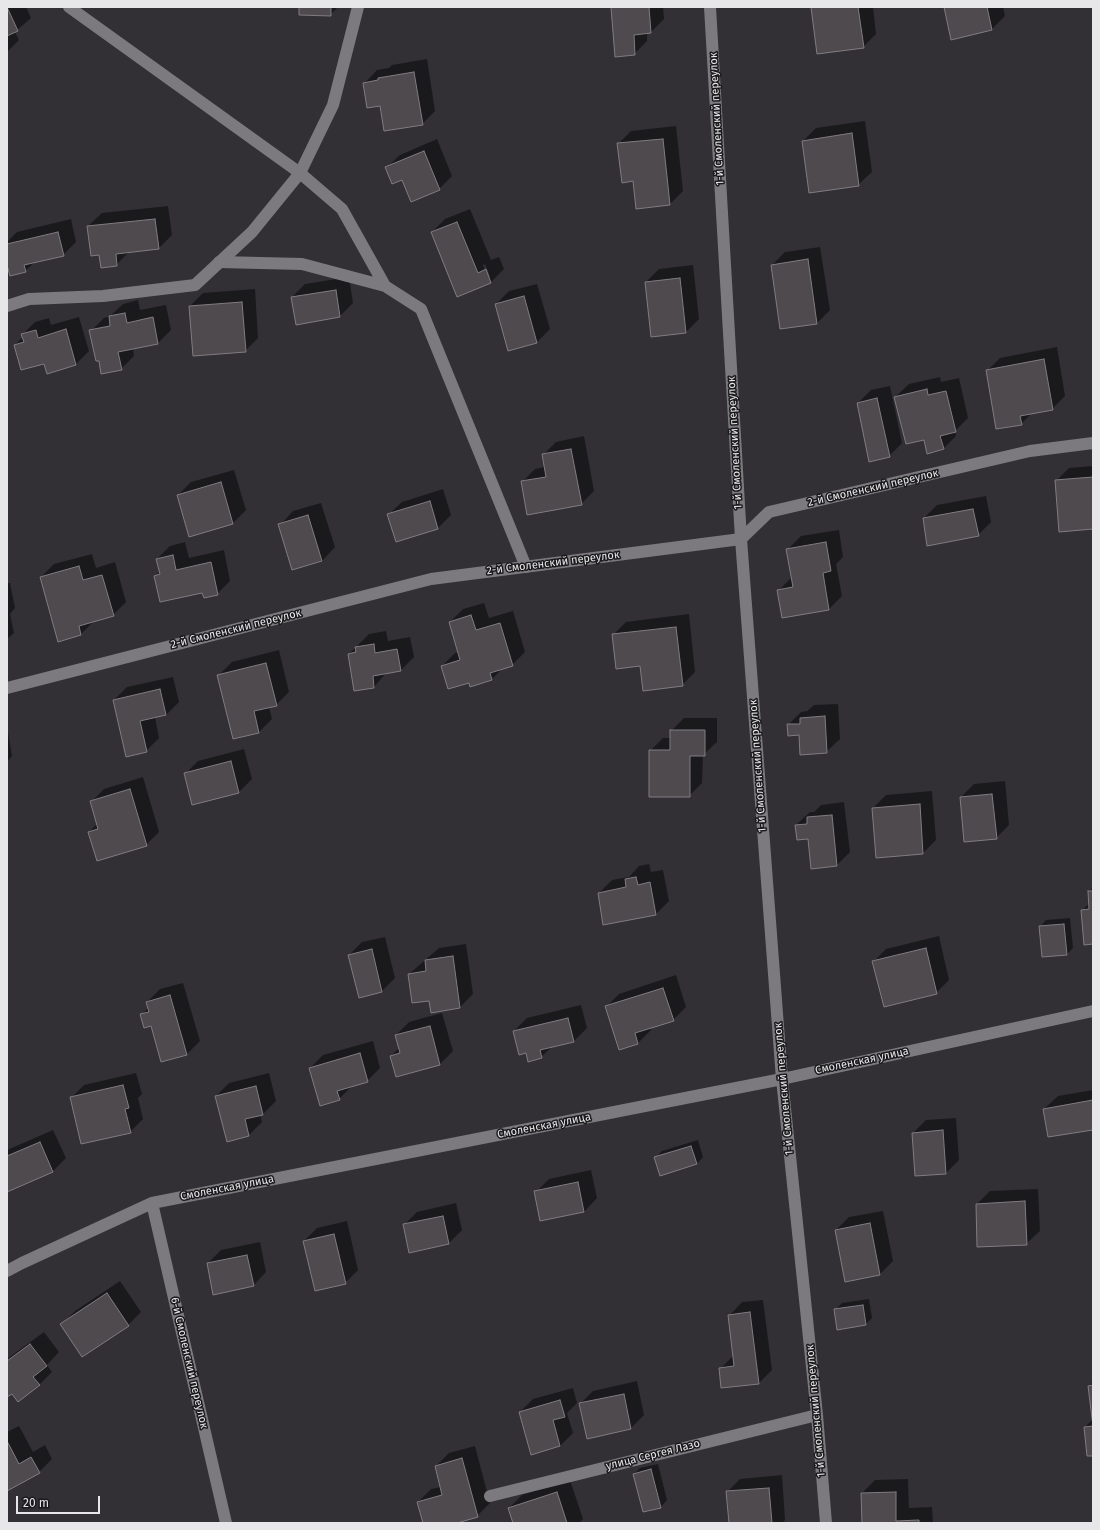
<!DOCTYPE html>
<html>
<head>
<meta charset="utf-8">
<style>
	body { margin:0 }
	#map { position:relative; width:1100px; height:1530px; overflow:hidden; background:#323035; font-family:"Fira Sans",sans-serif }
	canvas { display:block }
	.frame { position:absolute; inset:0; border:8px solid #e7e6e9; pointer-events:none }
	.scale { position:absolute; left:16px; top:1496px; width:84px; height:18px; box-sizing:border-box; border:2px solid #e7e6e9; border-top:0; padding-left:5px; font-size:12px; line-height:14px; white-space:nowrap; color:#e7e6e9; -webkit-text-stroke:3px #1a191b; paint-order:stroke }
</style>
</head>
<body>
<div id="map">
<canvas width="1100" height="1530"></canvas>
<div class="frame"></div>
<div class="scale">20 m</div>
</div>
<script>
const g = document.querySelector('canvas').getContext('2d');
g.lineJoin = 'round';
function paint(path, color) { g.fillStyle = color; g.fill(path, 'evenodd'); }
const toPath = rows => new Path2D(rows.map(r => 'M' + r).join(''));
function strokePath(path, color, width, dash) { g.strokeStyle = color; g.lineWidth = width; g.lineCap = dash ? 'butt' : 'round'; g.setLineDash(dash || []); g.stroke(path); }
function drawText(font, color, halo, rows, align = 'center') {
  g.font = font + ' "Fira Sans",sans-serif'; g.lineWidth = 3; g.setLineDash([]); g.textBaseline = 'middle'; g.strokeStyle = halo; g.fillStyle = color; for (const [text, x, y, turn = 0] of rows) {
    g.save(); g.translate(x, y); g.rotate((+turn || 0) * Math.PI / 180); g.textAlign = isNaN(turn) ? turn : align; if (halo) g.strokeText(text, 0, 0); g.fillText(text, 0, 0); g.restore();
  }
}
const shadow = toPath([
	[7,7,26,7,31,18,15,32,19,40,7,52],
	[300,7,338,7,330,15],
	[612,7,663,7,664,19,651,32,647,33,647,41,634,54],
	[812,7,873,7,876,34,863,47],
	[945,7,1003,7,1005,16,992,29,952,38],
	[427,59,435,111,422,124,381,105,364,84,377,70,389,68,392,65],
	[865,121,872,172,858,185,803,141,816,128],
	[676,126,683,191,670,204,634,180,618,144,631,131],
	[437,139,452,176,439,189,386,168,400,155],
	[168,206,172,235,159,248,129,252,116,265,100,254,88,226,102,213],
	[470,209,491,260,499,257,504,269,491,282,458,296,432,232,445,219],
	[485,264,490,277,488,277,483,265],
	[71,219,76,242,63,255,35,262,25,271,7,260,7,242,17,232],
	[820,247,830,310,817,323,772,265,785,252],
	[693,265,699,319,686,332,651,336,646,282,659,269],
	[349,277,353,303,340,316,292,297,305,284],
	[537,284,550,329,537,342,496,304,509,291],
	[255,289,258,338,245,351,190,306,203,293],
	[138,300,140,310,166,305,171,330,158,343,133,348,134,356,121,369,91,331,104,318,110,316,123,304],
	[79,317,89,351,76,364,48,373,45,362,15,345,23,337,22,335,35,322,49,318,51,325],
	[1057,347,1065,396,1052,409,1033,412,1021,424,987,371,1000,358],
	[940,377,941,382,959,378,968,418,955,431,956,436,943,449,924,438,895,397,909,384],
	[890,386,902,443,889,456,858,403,871,390],
	[584,436,594,491,581,504,522,482,535,469,545,467,543,455,556,442],
	[1093,466,1093,528,1056,481,1069,468],
	[234,470,246,510,233,523,178,495,191,482],
	[443,489,451,515,438,528,397,541,388,515,402,502],
	[986,496,991,522,978,535,924,518,937,505],
	[321,503,335,547,322,561,293,569,280,525,293,511],
	[839,530,843,557,836,564,842,596,829,609,778,591,791,578,787,550,801,536],
	[185,542,189,558,224,550,230,581,217,594,155,576,160,571,157,559,170,546],
	[92,554,96,568,115,562,126,602,113,615,94,621,81,634,58,640,41,577,54,564],
	[7,583,10,583,15,608,10,614,14,633,7,639],
	[484,603,489,618,513,611,525,652,512,665,503,668,492,679,469,682,442,666,455,653,459,652,450,622,463,609],
	[689,614,695,672,682,685,641,665,613,635,626,622],
	[386,631,388,641,410,637,414,657,401,670,387,672,374,687,355,690,349,654,369,634],
	[279,650,289,692,276,705,269,707,272,719,259,732,234,738,219,675,232,662],
	[173,677,179,702,166,715,155,717,159,738,146,751,114,700,127,687],
	[838,704,840,739,826,752,788,725,801,712,807,711,814,705],
	[684,718,717,718,717,742,703,755,702,783,689,796,650,751,663,738,671,738,671,731],
	[7,726,12,756,7,762],
	[244,749,252,779,239,792,193,804,185,774,198,761],
	[143,777,159,832,146,845,89,832,97,824,91,802,104,789],
	[1005,781,1009,825,996,838,961,797,974,784],
	[932,791,936,840,923,853,877,857,873,808,886,795],
	[844,802,850,852,837,865,812,868,809,838,796,825,810,812,814,812,821,805],
	[649,864,651,872,663,870,669,901,656,914,604,924,599,893,612,880,629,877,639,866],
	[1093,887,1093,943,1082,910,1090,903,1089,892],
	[1070,918,1073,948,1067,954,1040,927,1046,920],
	[939,936,949,980,936,993,873,962,886,949],
	[385,937,395,978,382,991,360,997,349,955,362,942],
	[466,944,473,994,460,1007,432,1011,430,1000,409,974,439,948],
	[676,975,686,1007,673,1020,650,1027,651,1030,638,1043,619,1049,606,1007,619,994],
	[183,983,200,1041,187,1054,142,1015,148,1008,147,1002,160,989],
	[581,1005,587,1028,574,1041,553,1046,541,1057,526,1052,514,1031,527,1018],
	[442,1013,453,1051,440,1064,391,1056,400,1047,396,1035,409,1022],
	[373,1041,380,1068,367,1081,352,1086,339,1099,310,1068,323,1055],
	[136,1073,142,1094,138,1098,143,1119,130,1132,71,1098,84,1085],
	[269,1073,276,1101,263,1114,260,1114,262,1122,249,1135,216,1096,229,1083],
	[1093,1090,1093,1129,1044,1109,1058,1096],
	[956,1118,959,1160,946,1173,913,1133,926,1120],
	[53,1130,66,1158,53,1171,7,1191,7,1150],
	[698,1140,703,1157,697,1164,655,1158,662,1151],
	[591,1170,597,1198,584,1212,536,1192,549,1179],
	[1038,1189,1040,1231,1026,1244,977,1204,990,1191],
	[456,1203,462,1230,449,1243,404,1225,417,1212],
	[883,1211,893,1261,880,1274,836,1230,849,1217],
	[347,1221,358,1270,345,1283,304,1241,317,1228],
	[260,1242,266,1272,253,1286,208,1263,221,1250],
	[120,1281,141,1312,128,1325,62,1324,75,1311],
	[869,1299,872,1318,866,1324,835,1310,842,1303],
	[763,1300,772,1370,759,1383,720,1369,733,1356,729,1316,742,1302],
	[44,1332,59,1352,47,1365,52,1372,39,1385,12,1392,7,1396,7,1359],
	[637,1381,644,1415,631,1428,588,1438,580,1404,593,1391],
	[1093,1382,1093,1455,1085,1427,1093,1419,1089,1386],
	[573,1388,577,1403,567,1413,573,1433,560,1446,520,1412,533,1399],
	[19,1426,33,1452,45,1445,52,1459,39,1472,7,1490,7,1432],
	[475,1446,490,1503,477,1516,453,1523,424,1523,418,1502,431,1489,441,1487,436,1466,449,1453],
	[658,1464,667,1500,661,1507,634,1474,640,1468],
	[782,1475,785,1520,782,1523,730,1523,727,1492,740,1479],
	[908,1479,909,1508,932,1507,933,1523,863,1523,862,1493,875,1480],
	[570,1480,583,1519,579,1523,514,1523,509,1508,522,1495]
]);
const building = toPath([
	[7,7,18,31,7,36,7,7],
	[299,7,331,7,331,16,299,15,299,7],
	[611,7,649,7,651,33,634,35,635,55,615,57,611,7],
	[811,7,858,7,864,48,817,54,811,7],
	[944,7,987,7,992,30,951,40,944,7],
	[414,72,423,125,384,131,380,106,367,108,363,83,378,80,378,78,414,72],
	[852,133,859,186,809,193,802,141,852,133],
	[663,139,670,205,636,209,633,181,622,183,617,143,663,139],
	[424,151,440,190,411,202,402,180,392,184,385,167,424,151],
	[155,219,159,249,116,254,117,266,101,268,99,255,91,256,87,226,155,219],
	[457,222,478,273,486,269,491,283,457,297,431,232,457,222],
	[58,232,64,256,24,265,26,272,10,276,7,265,7,244,58,232],
	[808,259,817,324,780,329,771,265,808,259],
	[680,278,686,333,651,337,645,282,680,278],
	[336,290,340,317,296,325,291,297,336,290],
	[524,296,537,343,508,351,495,304,524,296],
	[242,302,246,352,193,356,189,306,242,302],
	[125,313,127,323,153,317,158,344,118,352,122,370,101,374,99,361,96,361,89,330,110,326,109,316,125,313],
	[66,329,76,365,47,374,44,364,21,370,14,345,24,342,21,334,36,330,38,338,66,329],
	[1044,359,1053,410,1020,416,1022,425,996,429,986,370,1044,359],
	[927,389,928,395,946,391,956,432,940,436,944,449,927,454,924,440,906,444,894,397,927,389],
	[877,398,890,457,869,462,857,403,877,398],
	[571,449,582,505,527,515,521,481,546,477,542,454,571,449],
	[1093,477,1093,529,1059,532,1055,480,1093,477],
	[221,482,233,524,189,537,177,495,221,482],
	[430,501,438,529,396,542,387,514,430,501],
	[973,509,979,536,927,546,923,518,973,509],
	[308,515,322,561,292,570,278,524,308,515],
	[826,542,831,571,823,573,829,610,782,618,777,590,793,587,786,549,826,542],
	[173,555,176,570,211,562,218,595,204,598,202,593,160,602,154,576,160,574,156,559,173,555],
	[79,566,83,580,102,575,114,616,79,626,81,635,58,642,40,577,79,566],
	[471,615,476,630,500,623,513,666,490,673,492,680,470,687,469,683,448,689,441,666,460,660,449,622,471,615],
	[676,627,683,686,643,691,640,666,616,669,612,634,676,627],
	[374,644,375,653,397,649,401,671,373,676,374,688,354,691,348,654,356,652,355,647,374,644],
	[266,663,277,706,254,711,259,733,233,739,217,675,266,663],
	[160,689,166,715,140,721,147,752,126,757,113,700,160,689],
	[825,716,827,753,800,755,799,735,788,736,787,724,800,724,800,718,825,716],
	[670,730,705,730,705,756,690,756,690,797,649,797,649,750,670,750,670,730],
	[231,761,239,793,192,805,184,773,231,761],
	[130,789,147,846,97,861,88,832,98,829,90,801,130,789],
	[992,794,997,839,964,842,960,797,992,794],
	[920,804,923,854,876,858,872,808,920,804],
	[832,815,837,866,811,869,808,839,797,840,795,825,807,824,807,817,832,815],
	[636,877,638,885,650,882,656,915,603,925,598,893,626,887,625,879,636,877],
	[1088,891,1093,891,1093,944,1084,945,1081,910,1089,909,1088,891],
	[1064,924,1067,955,1042,957,1039,926,1064,924],
	[926,948,937,994,884,1007,872,961,926,948],
	[372,949,382,992,359,998,348,955,372,949],
	[453,956,460,1008,431,1013,429,1001,412,1003,408,974,426,971,425,960,453,956],
	[663,988,674,1021,635,1033,638,1044,619,1050,605,1006,663,988],
	[170,995,187,1055,161,1062,151,1026,144,1028,140,1014,149,1012,146,1002,170,995],
	[568,1018,574,1042,540,1050,542,1058,528,1062,526,1053,519,1055,513,1031,568,1018],
	[430,1026,440,1065,396,1077,390,1056,400,1053,395,1035,430,1026],
	[360,1053,368,1082,337,1091,340,1100,320,1106,309,1068,360,1053],
	[123,1085,129,1108,125,1109,131,1133,81,1144,70,1097,123,1085],
	[256,1086,263,1115,245,1119,249,1136,227,1142,215,1096,256,1086],
	[1093,1100,1093,1130,1048,1137,1043,1109,1093,1100],
	[943,1130,946,1174,915,1176,912,1133,943,1130],
	[40,1142,53,1172,7,1192,7,1156,40,1142],
	[691,1146,697,1164,660,1176,654,1157,691,1146],
	[578,1182,584,1212,540,1221,534,1191,578,1182],
	[1025,1201,1027,1245,977,1247,976,1204,1025,1201],
	[443,1216,449,1244,409,1253,403,1224,443,1216],
	[870,1223,880,1275,845,1282,835,1230,870,1223],
	[334,1234,346,1284,315,1291,303,1241,334,1234],
	[247,1255,254,1286,213,1295,207,1263,247,1255],
	[107,1293,129,1326,82,1357,60,1324,107,1293],
	[863,1305,866,1325,837,1330,834,1309,863,1305],
	[750,1312,759,1384,721,1388,719,1368,734,1366,728,1315,750,1312],
	[30,1344,47,1366,33,1377,40,1385,18,1402,12,1394,7,1397,7,1361,30,1344],
	[1093,1385,1093,1456,1087,1456,1084,1427,1093,1426,1088,1386,1093,1385],
	[624,1394,631,1429,587,1439,579,1403,624,1394],
	[560,1400,565,1417,553,1420,560,1446,531,1455,519,1412,560,1400],
	[7,1441,19,1464,31,1457,40,1473,7,1491,7,1441],
	[462,1458,478,1517,457,1523,423,1523,417,1502,442,1495,435,1466,462,1458],
	[651,1469,661,1508,643,1512,633,1474,651,1469],
	[769,1488,772,1523,729,1523,726,1491,769,1488],
	[557,1492,567,1523,513,1523,508,1508,557,1492],
	[896,1492,896,1521,919,1520,919,1523,862,1523,861,1493,896,1492]
]);
const lane = toPath([
	[69,7,300,173,342,209,385,286,421,309,526,567],
	[219,262,302,264,385,286]
]);
const street = toPath([
	[7,306,29,299,103,296,195,285,252,232,300,173,333,105,358,7],
	[7,688,431,579,741,539,769,512,1030,451,1093,443],
	[152,1203,226,1523],
	[7,1271,22,1263,152,1203,782,1079,817,1415,826,1523],
	[490,1496,817,1415]
]);
const secondary = toPath([
	[710,7,741,539,782,1079,1093,1011]
]);
const streetNames = [
	["1-й Смоленский переулок",717,119,-93],
	["1-й Смоленский переулок",735,443,-93],
	["2-й Смоленский переулок",873,488,-13],
	["2-й Смоленский переулок",553,563,-7],
	["2-й Смоленский переулок",236,629,-14],
	["1-й Смоленский переулок",758,766,-94],
	["Смоленская улица",862,1061,-12],
	["1-й Смоленский переулок",784,1089,-95],
	["Смоленская улица",544,1126,-11],
	["Смоленская улица",227,1188,-11],
	["6-й Смоленский переулок",189,1363,77],
	["1-й Смоленский переулок",816,1411,-95],
	["улица Сергея Лазо",653,1455,-14]
];
paint(shadow, '#0007');
paint(building, '#4e4a4e');
strokePath(building, '#817c81', 1);
strokePath(lane, '#7c7a7f', 12);
strokePath(street, '#7c7a7f', 12);
strokePath(secondary, '#7c7a7f', 12);
drawText('11px', '#e7e6e9', '#1a191b', streetNames);
</script>
</body>
</html>
